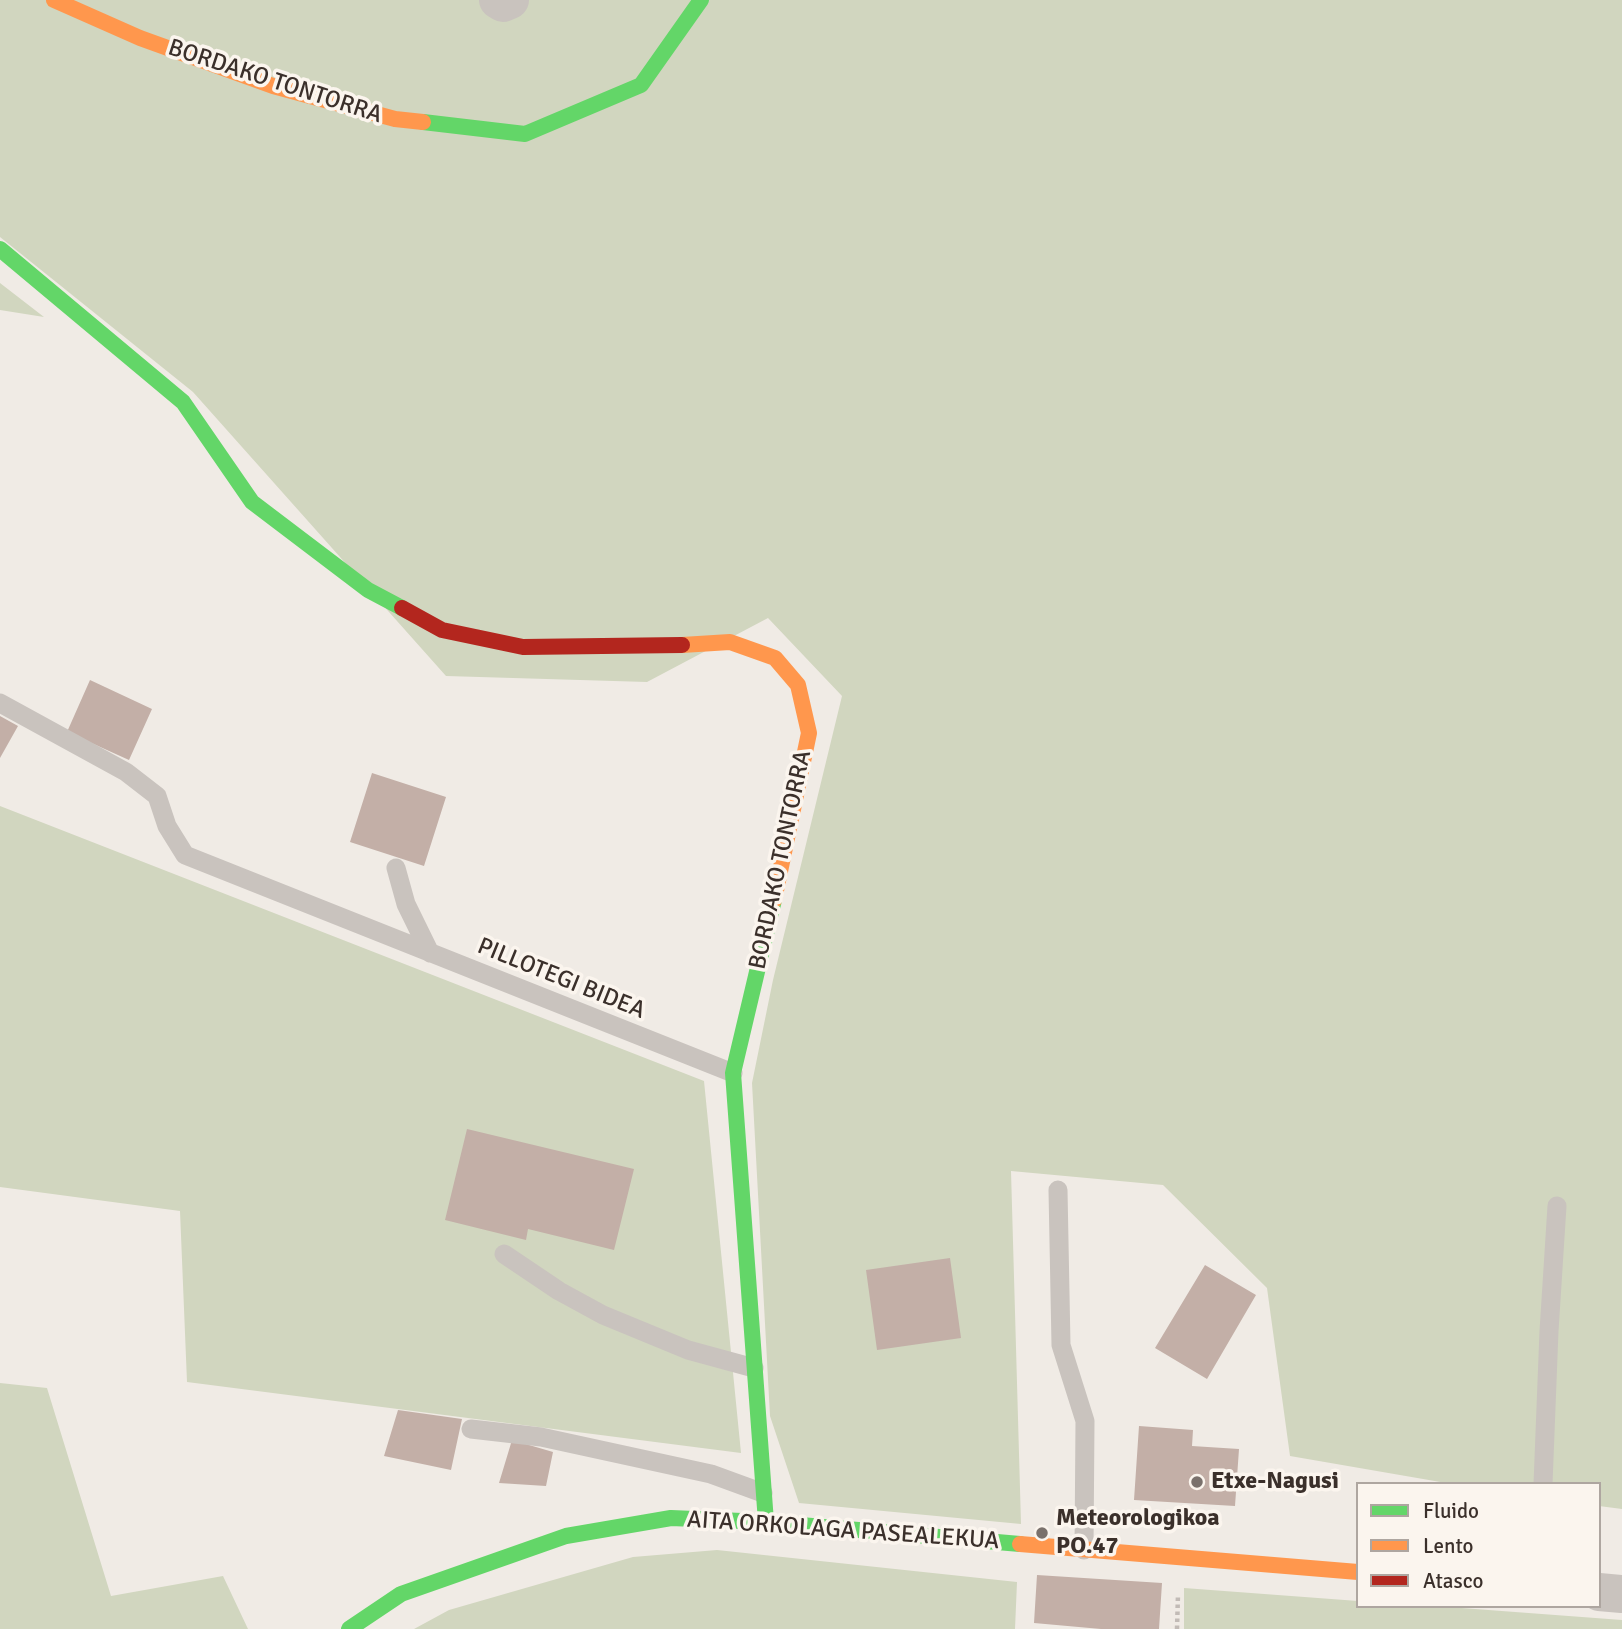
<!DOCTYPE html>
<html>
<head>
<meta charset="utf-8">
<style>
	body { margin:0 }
	#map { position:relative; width:1622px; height:1629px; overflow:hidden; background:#f0ebe5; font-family:Signika,sans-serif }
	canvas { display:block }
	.legend { position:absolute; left:1356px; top:1482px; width:245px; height:126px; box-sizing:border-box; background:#fbf5ee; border:2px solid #aea6a0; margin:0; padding:9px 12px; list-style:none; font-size:21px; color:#3b302b }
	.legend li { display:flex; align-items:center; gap:14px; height:35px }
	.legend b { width:35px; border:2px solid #aea6a0 }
</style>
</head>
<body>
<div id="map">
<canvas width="1622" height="1629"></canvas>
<ul class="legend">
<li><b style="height:9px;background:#63d668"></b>Fluido</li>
<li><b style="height:9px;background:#ff974d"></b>Lento</li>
<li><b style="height:9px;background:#b3261e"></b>Atasco</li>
</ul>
</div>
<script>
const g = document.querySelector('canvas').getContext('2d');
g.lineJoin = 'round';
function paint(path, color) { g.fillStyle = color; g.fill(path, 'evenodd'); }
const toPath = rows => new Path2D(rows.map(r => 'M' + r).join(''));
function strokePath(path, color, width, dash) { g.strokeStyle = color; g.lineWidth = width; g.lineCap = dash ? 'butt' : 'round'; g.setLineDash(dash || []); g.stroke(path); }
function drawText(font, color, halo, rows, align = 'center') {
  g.font = font + ' Signika,sans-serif'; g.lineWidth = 7; g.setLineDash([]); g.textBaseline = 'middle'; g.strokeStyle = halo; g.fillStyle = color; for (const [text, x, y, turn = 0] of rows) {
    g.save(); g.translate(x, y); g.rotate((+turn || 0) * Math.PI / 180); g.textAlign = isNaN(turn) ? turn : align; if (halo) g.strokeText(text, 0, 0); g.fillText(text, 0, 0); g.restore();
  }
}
const green = toPath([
	[0,0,1622,0,1622,1509,1599,1506,1599,1484,1452,1484,1290,1456,1267,1288,1163,1185,1011,1171,1021,1524,799,1503,770,1416,752,1083,773,980,842,696,768,618,647,682,446,676,193,392,0,237],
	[0,283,44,317,0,310],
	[0,806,704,1081,741,1453,187,1382,180,1211,0,1187],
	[0,1383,47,1388,111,1596,223,1576,248,1629,0,1629],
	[717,1550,1017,1582,1015,1629,414,1629,449,1610,633,1557],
	[1184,1588,1358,1601,1358,1606,1435,1606,1622,1620,1622,1629,1184,1629]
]);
const building = toPath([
	[90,680,152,709,129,760,67,732],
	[0,716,18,726,0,758],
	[372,773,446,797,424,866,350,842],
	[467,1129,634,1169,614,1250,528,1229,526,1240,445,1220],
	[950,1258,961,1338,877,1350,866,1270],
	[1205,1265,1256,1295,1207,1379,1155,1348],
	[398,1410,462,1419,451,1470,384,1456],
	[1139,1426,1193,1430,1192,1446,1239,1449,1235,1506,1134,1500],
	[512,1440,553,1452,546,1486,499,1483],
	[1037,1575,1162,1583,1159,1629,1101,1629,1034,1623]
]);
const path = toPath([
	[1177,1629,1178,1594]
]);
const lane = toPath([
	[0,703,126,772,157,796,167,826,185,855,733,1073],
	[396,868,406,904,430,953],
	[1058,1190,1061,1345,1085,1421,1084,1550],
	[504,1254,559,1291,603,1315,688,1350,754,1368],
	[471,1429,541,1437,711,1474,763,1493],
	[1543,1484,1549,1331,1557,1206]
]);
const street = toPath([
	[498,0,503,3,510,0],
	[1599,1592,1622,1594]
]);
const fast = toPath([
	[423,122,525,134,641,85,701,0],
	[0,249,183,402,252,502,368,590,402,608],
	[766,1522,733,1073,774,900],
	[349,1629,401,1594,566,1536,671,1518,766,1522,1020,1544]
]);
const slow = toPath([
	[54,0,140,38,273,86,395,119,423,122],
	[682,645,730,642,775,658,798,685,809,733,774,900],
	[1020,1544,1358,1572]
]);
const jam = toPath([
	[402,608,442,630,523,647,682,645]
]);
const markers = [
	[1197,1482,7,"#7a716c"],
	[1042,1533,7,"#7a716c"]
];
const streetNames = [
	["BORDAKO TONTORRA",275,82,18],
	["BORDAKO TONTORRA",781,860,-78],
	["PILLOTEGI BIDEA",561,979,22],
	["AITA ORKOLAGA PASEALEKUA",843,1531,4]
];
const poiNames = [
	["Etxe-Nagusi",1211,1482],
	["Meteorologikoa",1056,1519],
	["PO.47",1056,1547]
];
paint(green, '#d1d6bf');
paint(building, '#c3afa7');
strokePath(path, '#c2bbb6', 4.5, [3.5, 3.5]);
strokePath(lane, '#c9c3be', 19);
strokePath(street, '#c9c3be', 38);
strokePath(fast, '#63d668', 16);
strokePath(slow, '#ff974d', 16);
strokePath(jam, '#b3261e', 16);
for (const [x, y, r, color] of markers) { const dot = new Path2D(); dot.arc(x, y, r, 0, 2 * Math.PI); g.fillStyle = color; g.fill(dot); strokePath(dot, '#fbf5ee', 2.5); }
drawText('24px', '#3b302b', '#fbf5ee', streetNames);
drawText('bold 24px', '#3b302b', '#fbf5ee', poiNames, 'left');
</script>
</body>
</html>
